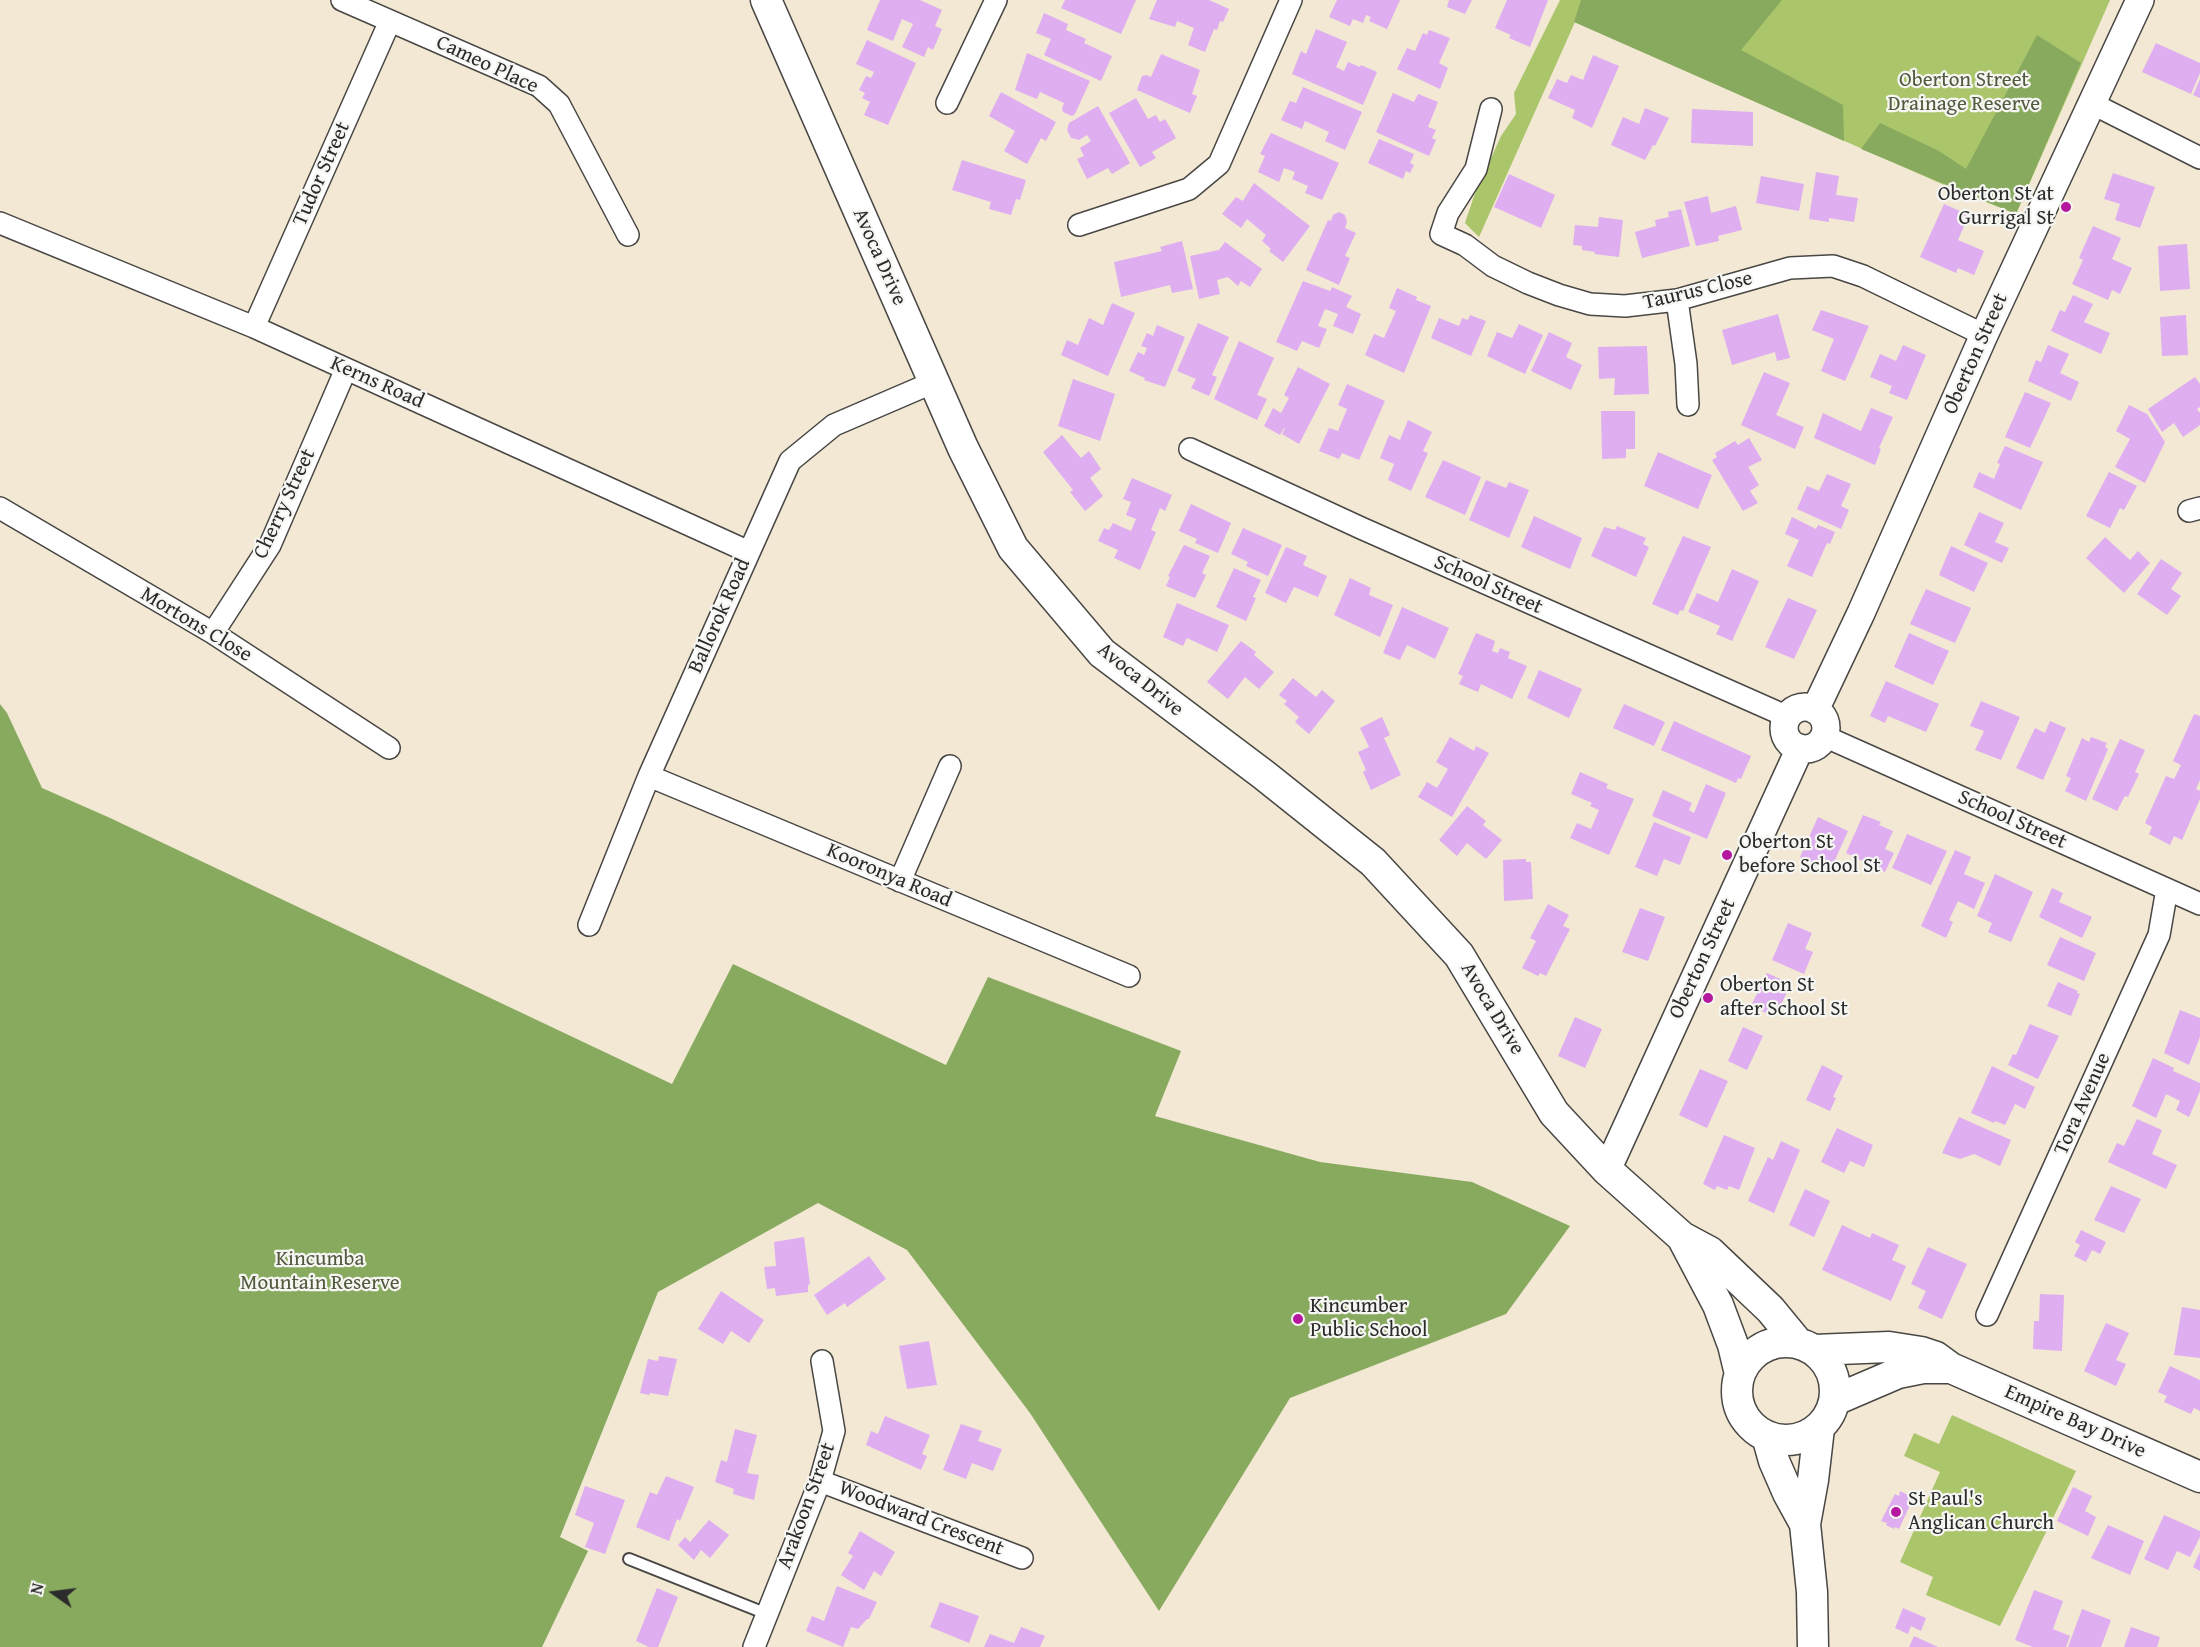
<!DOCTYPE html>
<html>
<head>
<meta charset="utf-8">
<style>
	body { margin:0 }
	#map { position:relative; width:2200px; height:1647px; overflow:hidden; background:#f2e8d4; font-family:"Gentium Book Plus",serif }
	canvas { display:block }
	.north { position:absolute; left:24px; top:1563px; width:60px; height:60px; -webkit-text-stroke:4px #f6f6f2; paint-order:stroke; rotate:284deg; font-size:16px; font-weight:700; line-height:24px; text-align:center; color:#2b2b2b }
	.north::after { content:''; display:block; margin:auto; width:21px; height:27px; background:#2b2b2b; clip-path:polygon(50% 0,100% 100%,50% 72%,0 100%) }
</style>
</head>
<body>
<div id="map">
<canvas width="2200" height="1647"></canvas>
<div class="north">N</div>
</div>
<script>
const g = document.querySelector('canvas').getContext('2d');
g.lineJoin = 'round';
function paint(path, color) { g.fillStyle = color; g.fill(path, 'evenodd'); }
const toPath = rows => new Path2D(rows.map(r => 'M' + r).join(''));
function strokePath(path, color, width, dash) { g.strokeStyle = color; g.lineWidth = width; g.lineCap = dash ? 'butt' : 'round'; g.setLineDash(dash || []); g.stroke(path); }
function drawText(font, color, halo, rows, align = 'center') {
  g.font = font + ' "Gentium Book Plus",serif'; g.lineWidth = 4.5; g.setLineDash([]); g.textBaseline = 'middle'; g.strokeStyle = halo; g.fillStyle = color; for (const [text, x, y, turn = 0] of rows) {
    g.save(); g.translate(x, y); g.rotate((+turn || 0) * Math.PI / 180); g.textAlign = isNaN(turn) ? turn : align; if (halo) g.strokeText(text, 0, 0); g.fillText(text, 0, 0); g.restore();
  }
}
const green = toPath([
	[1560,0,2110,0,2016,214,1951,188,1575,22,1479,237,1465,223,1474,196,1501,136,1516,114,1514,93],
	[1952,1415,2076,1471,2000,1626,1926,1595,1933,1577,1900,1562,1940,1472,1904,1456,1914,1433,1939,1444]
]);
const forest = toPath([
	[1581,0,1782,0,1741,50,1843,105,1844,141,1574,22],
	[2037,35,2081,63,2016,214,1861,149,1880,123,1939,151,1966,169],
	[0,704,7,713,42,788,108,817,672,1084,733,964,946,1065,988,977,1181,1051,1155,1116,1320,1162,1472,1182,1570,1226,1506,1314,1290,1398,1159,1611,1030,1413,907,1250,818,1203,658,1292,560,1537,588,1551,542,1647,0,1647]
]);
const building = toPath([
	[880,0,920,0,942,10,935,26,942,29,933,50,928,47,924,57,902,47,913,24,902,19,893,41,867,30],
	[1065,0,1136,0,1121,34,1061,8],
	[1157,0,1209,0,1229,9,1223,22,1220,21,1217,30,1214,29,1205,52,1188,45,1194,28,1177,21,1175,27,1149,19],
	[1337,0,1400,0,1387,29,1369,21,1371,17,1366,15,1363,23,1353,19,1350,26,1329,17],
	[1449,0,1472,0,1465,14,1447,7],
	[1507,0,1548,0,1530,47,1509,38,1511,35,1495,28],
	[1044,13,1068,24,1066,30,1086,39,1084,43,1112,56,1101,81,1044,55,1051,39,1036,33],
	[1316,29,1347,42,1336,67,1344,71,1348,62,1360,67,1361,65,1377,72,1363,105,1292,74,1301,51,1306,54],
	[1429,30,1450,38,1439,63,1448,68,1440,89,1397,69,1407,48,1415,51,1423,33,1427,35],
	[867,40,916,63,888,125,864,115,870,102,862,98,865,93,859,90,866,76,871,78,874,72,856,64],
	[2156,43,2200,63,2200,73,2191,94,2142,72],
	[1027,53,1090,81,1075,114,1072,116,1063,112,1062,108,1064,103,1040,92,1037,99,1015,90],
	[1161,54,1200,70,1192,94,1197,96,1190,113,1137,90,1142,76,1146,75,1151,77],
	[1593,55,1619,66,1592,128,1572,118,1575,110,1548,98,1557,79,1567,83,1571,75,1583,80],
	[2200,79,2200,98,2193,95],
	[1303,87,1362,112,1345,150,1325,141,1329,132,1305,121,1302,129,1281,120,1290,101,1296,103],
	[1001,92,1056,122,1046,141,1041,138,1027,164,1004,151,1015,131,989,116],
	[1393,93,1414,102,1418,94,1438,102,1428,127,1436,130,1432,138,1436,140,1429,156,1376,132],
	[1136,98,1148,119,1156,115,1160,122,1165,119,1176,138,1152,152,1156,158,1140,167,1109,113],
	[1098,106,1130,163,1112,174,1108,168,1087,179,1077,159,1084,156,1080,148,1091,141,1087,135,1079,140,1071,138,1067,130,1069,123],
	[1645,108,1669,118,1655,146,1653,145,1645,160,1611,145,1623,117,1639,124],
	[1692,109,1753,112,1753,146,1691,143],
	[1271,133,1339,163,1322,200,1305,193,1308,186,1292,179,1295,172,1284,168,1279,182,1258,172,1265,156,1260,154],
	[1379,139,1414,154,1410,163,1414,165,1410,173,1406,171,1403,179,1368,163],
	[962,160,1026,180,1020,200,1016,199,1011,215,989,209,991,202,952,190],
	[1816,172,1839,176,1836,195,1858,198,1854,222,1829,218,1829,222,1809,219],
	[2113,173,2155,187,2140,228,2115,220,2120,204,2104,199],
	[1509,174,1555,195,1541,228,1494,207],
	[1761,176,1804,184,1799,211,1756,203],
	[1254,183,1310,226,1283,262,1269,251,1271,249,1262,241,1266,235,1247,219,1241,228,1222,214,1236,197,1243,201],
	[1708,196,1711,213,1736,206,1742,230,1718,236,1719,241,1696,246,1684,202],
	[1944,204,1969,215,1958,240,1984,251,1974,275,1958,268,1956,273,1920,257],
	[1681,209,1690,246,1642,258,1635,232,1656,226,1655,220,1669,217,1668,212],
	[1339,212,1345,215,1347,222,1345,228,1356,233,1345,256,1350,258,1339,285,1306,270,1328,220,1331,221,1333,215],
	[1599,217,1623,220,1619,257,1594,254,1595,252,1582,250,1582,246,1573,245,1575,225,1598,227],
	[2093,226,2121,238,2112,259,2132,268,2120,294,2112,290,2108,300,2072,284,2083,260,2079,258],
	[1182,241,1193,289,1172,293,1170,285,1121,297,1114,262,1162,251,1160,247],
	[1225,242,1262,269,1250,287,1241,281,1238,286,1228,277,1217,280,1220,294,1199,299,1190,256,1219,250],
	[2187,244,2190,289,2160,291,2158,246],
	[1303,281,1330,291,1332,287,1352,296,1346,307,1361,314,1353,334,1333,326,1338,314,1325,309,1318,326,1327,329,1319,348,1302,341,1297,351,1276,342],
	[1397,288,1417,297,1416,300,1431,306,1404,373,1365,355,1374,334,1384,338,1396,311,1389,308],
	[2073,295,2093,304,2084,322,2110,333,2101,354,2051,331,2060,310,2065,312],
	[1112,303,1135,313,1108,376,1061,355,1067,340,1078,345,1089,318,1103,325],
	[1821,310,1869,326,1845,381,1821,371,1834,339,1812,330],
	[1778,314,1790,358,1777,361,1775,352,1732,365,1722,330],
	[1470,315,1486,321,1471,356,1431,338,1439,318,1459,326,1462,318,1468,320],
	[2186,315,2188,355,2162,356,2160,317],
	[1198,323,1229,337,1212,375,1217,377,1209,396,1191,388,1196,379,1177,371],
	[1519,324,1543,335,1525,374,1487,356,1497,332,1512,338],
	[1157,325,1185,337,1165,387,1144,380,1145,378,1129,371,1138,352,1144,355,1147,348,1141,346,1147,333,1153,336],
	[1549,332,1572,343,1566,357,1582,365,1571,390,1531,371],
	[1239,341,1274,358,1257,395,1267,399,1257,420,1214,399],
	[1903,345,1926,355,1907,400,1889,393,1892,386,1870,377,1880,354,1896,361],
	[2048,345,2069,354,2060,373,2079,382,2071,401,2028,381,2036,360,2041,362],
	[1647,346,1649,394,1614,395,1615,378,1599,379,1598,347],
	[1298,367,1330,384,1299,444,1282,434,1285,428,1284,428,1280,435,1264,426,1273,408,1281,413,1289,398,1284,395],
	[1764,372,1790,383,1776,415,1804,427,1795,449,1741,425],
	[2195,377,2200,384,2200,407,2197,409,2200,413,2200,425,2183,437,2174,423,2162,432,2148,409],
	[1073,379,1115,394,1100,441,1058,426],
	[1347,384,1385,401,1359,460,1342,453,1339,459,1319,451,1329,428,1338,431,1347,409,1338,405],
	[2025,392,2051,403,2030,448,2005,437],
	[2129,405,2147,414,2165,442,2145,483,2115,467,2130,439,2116,431],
	[1871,408,1893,417,1879,448,1881,449,1875,465,1814,438,1823,413,1861,431],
	[1601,411,1635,411,1635,449,1626,449,1626,458,1602,459],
	[1408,420,1432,432,1423,451,1428,453,1411,491,1388,480,1394,464,1380,458,1389,435,1400,440],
	[1062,435,1081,458,1089,451,1101,469,1090,478,1103,496,1085,511,1070,492,1073,490,1043,452],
	[1749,438,1762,460,1748,467,1759,485,1750,491,1758,503,1743,511,1712,460,1717,457,1715,453,1735,441,1738,445],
	[2005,446,2043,462,2021,510,1973,487,1979,472,1994,479,2000,464,1997,463],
	[1658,452,1712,475,1698,509,1644,486],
	[1443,460,1481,477,1465,515,1425,497],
	[2109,472,2137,486,2124,510,2120,508,2110,528,2086,516],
	[1827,474,1851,484,1841,506,1849,510,1841,529,1797,509,1807,486,1819,491],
	[1132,478,1172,495,1165,511,1160,508,1151,530,1156,532,1140,570,1114,558,1118,550,1098,541,1104,528,1109,530,1113,523,1131,531,1136,519,1126,515,1131,502,1123,499],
	[1486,480,1506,488,1509,482,1529,490,1509,538,1469,520],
	[1191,504,1231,523,1218,553,1195,543,1197,539,1179,531],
	[1979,512,2004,523,1995,542,2009,548,2002,563,1964,545],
	[1534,516,1582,538,1570,569,1521,547],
	[1792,517,1816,529,1818,525,1835,532,1830,544,1827,543,1812,577,1787,566,1799,540,1785,534],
	[1617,526,1646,538,1643,544,1649,547,1636,577,1591,556,1604,527,1615,530],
	[1243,528,1282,545,1268,576,1246,566,1248,562,1231,554],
	[1683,536,1711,547,1683,611,1680,610,1678,615,1652,604],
	[2105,537,2130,560,2138,551,2150,563,2124,593,2086,558],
	[1184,545,1210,556,1202,573,1206,575,1195,598,1166,586,1170,577,1168,576],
	[1951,546,1988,563,1974,592,1939,575],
	[1286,547,1307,556,1303,565,1327,576,1318,597,1294,587,1286,603,1265,593],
	[2161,559,2182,573,2171,589,2181,596,2167,615,2137,594],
	[1234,568,1261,580,1253,597,1256,598,1246,621,1216,607],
	[1732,569,1759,581,1732,641,1716,634,1720,626,1688,612,1697,593,1718,602],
	[1350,578,1371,588,1369,595,1393,605,1380,637,1334,615],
	[1926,589,1971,608,1955,643,1910,624],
	[1788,598,1817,610,1794,659,1765,647],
	[1177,603,1229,625,1217,652,1187,638,1183,646,1163,637],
	[1402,607,1449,628,1435,659,1407,645,1400,660,1383,653],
	[1476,633,1495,641,1492,651,1498,653,1500,648,1510,652,1508,658,1527,666,1512,699,1481,684,1478,692,1459,684,1463,676,1458,674],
	[1909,633,1949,651,1933,685,1894,667],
	[1241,641,1256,652,1254,655,1274,672,1259,689,1245,677,1228,699,1207,682],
	[1539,670,1582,689,1569,718,1527,698],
	[1293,678,1316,697,1322,690,1335,701,1309,734,1295,722,1299,717,1284,704,1287,701,1279,695],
	[1886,681,1939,704,1926,732,1888,716,1885,723,1870,716],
	[1981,701,2020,717,2001,760,1975,750,1984,731,1970,726],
	[1624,704,1665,722,1654,746,1613,728],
	[2194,714,2200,716,2200,780,2196,789,2200,791,2200,799,2182,840,2174,836,2170,845,2149,834,2152,827,2145,823,2166,776,2174,779,2181,765,2173,761],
	[1382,717,1390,735,1384,738,1401,775,1371,790,1363,772,1366,770,1358,752,1369,747,1360,728],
	[1674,721,1751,756,1741,779,1738,778,1736,783,1661,750],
	[2050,721,2066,728,2043,780,2016,768,2035,728,2045,733],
	[1450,737,1474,751,1476,746,1489,753,1452,817,1418,797,1427,782,1437,788,1448,769,1436,762],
	[2091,737,2107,743,2105,747,2108,749,2086,801,2065,791,2071,778,2066,776,2082,738,2089,742],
	[2120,739,2145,750,2135,772,2139,774,2128,797,2125,796,2117,811,2092,799],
	[1580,772,1608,784,1606,788,1634,799,1609,855,1570,838,1577,823,1591,829,1599,810,1590,806,1592,803,1571,794],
	[1706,784,1726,793,1707,839,1652,816,1663,790,1692,803,1689,810,1694,813],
	[1467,806,1486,821,1483,825,1502,840,1486,859,1467,843,1457,856,1439,840],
	[1863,815,1881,822,1879,825,1893,831,1885,849,1894,853,1885,872,1846,853],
	[1818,817,1848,831,1830,871,1800,857],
	[1654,822,1691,837,1680,865,1664,859,1657,876,1635,867],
	[1907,834,1947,851,1931,885,1892,868],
	[1955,850,1971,857,1964,874,1985,883,1974,909,1958,901,1949,920,1953,922,1946,938,1921,926],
	[1526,859,1526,862,1531,862,1533,899,1504,901,1503,860],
	[1995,874,2033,892,2011,942,1988,932,1992,923,1977,916],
	[2052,888,2063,893,2059,902,2092,917,2082,938,2039,917],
	[1548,904,1569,915,1563,926,1570,929,1546,976,1540,973,1538,976,1522,968,1536,941,1530,938],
	[1640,908,1665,917,1648,961,1622,952],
	[1788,923,1812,933,1805,949,1813,952,1804,974,1772,960],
	[2060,937,2096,953,2084,981,2047,965],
	[1767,973,1791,984,1775,1017,1751,1006],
	[2058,982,2078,991,2077,993,2080,994,2071,1016,2047,1006],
	[2180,1010,2200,1018,2200,1037,2189,1065,2164,1053],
	[1575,1017,1602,1029,1585,1068,1558,1056],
	[2030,1024,2059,1036,2038,1079,2008,1065,2013,1054,2016,1055],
	[1743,1027,1763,1036,1747,1070,1728,1061],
	[2153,1058,2174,1068,2173,1071,2200,1083,2200,1091,2189,1117,2176,1110,2180,1101,2166,1094,2156,1118,2132,1106],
	[1822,1065,1843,1076,1833,1097,1836,1098,1830,1111,1806,1100],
	[1992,1066,2035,1087,2025,1109,2015,1104,2005,1125,1995,1121,1994,1123,1971,1113],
	[1700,1069,1728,1081,1707,1128,1679,1115],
	[1959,1117,2011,1140,2000,1166,1974,1154,1960,1159,1942,1153],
	[2137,1119,2162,1130,2152,1154,2177,1165,2166,1189,2108,1162,2117,1143,2124,1146],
	[1837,1128,1873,1145,1864,1167,1850,1161,1844,1173,1821,1162],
	[1724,1135,1755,1148,1739,1190,1729,1186,1727,1190,1717,1186,1715,1190,1703,1184],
	[1781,1141,1800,1150,1774,1213,1748,1201,1768,1157,1773,1160],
	[2111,1186,2141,1199,2124,1233,2094,1220],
	[1805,1189,1830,1201,1814,1237,1789,1225],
	[1842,1225,1870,1238,1872,1233,1899,1245,1892,1260,1906,1266,1891,1301,1822,1270],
	[2081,1230,2106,1242,2100,1254,2092,1250,2086,1262,2074,1256,2080,1245,2075,1242],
	[804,1237,810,1284,808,1285,808,1292,776,1296,775,1288,767,1289,764,1267,776,1266,774,1242],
	[1928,1247,1967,1264,1942,1319,1918,1308,1926,1291,1911,1284],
	[869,1256,886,1279,847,1307,845,1303,827,1315,814,1295],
	[721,1291,764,1320,749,1343,731,1331,723,1344,698,1329],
	[2040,1294,2064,1295,2062,1351,2033,1349,2034,1321,2039,1321],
	[2182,1307,2200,1310,2200,1358,2174,1355],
	[2106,1323,2129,1333,2116,1360,2126,1364,2116,1386,2084,1371],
	[929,1341,937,1385,907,1389,899,1346],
	[659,1356,677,1359,668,1396,650,1393,649,1395,640,1393,648,1359,658,1361],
	[2170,1366,2200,1380,2200,1411,2194,1408,2191,1414,2164,1402,2167,1396,2158,1392],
	[885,1416,930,1435,922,1454,927,1456,921,1470,866,1445,871,1431,878,1434],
	[961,1424,982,1431,978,1441,1002,1449,993,1471,972,1463,966,1479,943,1470],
	[735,1429,757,1435,747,1473,759,1475,754,1500,733,1494,734,1489,715,1482,721,1460,727,1462],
	[666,1476,694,1487,680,1521,677,1519,669,1541,636,1527,650,1492,657,1495],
	[585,1486,625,1500,605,1554,585,1547,594,1523,575,1515],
	[2073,1487,2092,1496,2085,1511,2096,1517,2088,1536,2057,1521],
	[1900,1491,1912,1497,1909,1502,1911,1503,1899,1529,1895,1527,1894,1529,1886,1525,1887,1523,1881,1521,1895,1494,1899,1496],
	[2164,1515,2200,1531,2200,1537,2190,1557,2177,1551,2168,1570,2144,1559],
	[709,1520,729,1535,710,1558,701,1550,694,1560,678,1545,685,1537,690,1542],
	[2108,1525,2144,1541,2130,1575,2091,1558],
	[860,1531,895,1552,881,1576,874,1571,864,1590,841,1575,853,1556,848,1553],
	[2200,1552,2200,1571,2193,1567],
	[837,1586,877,1602,869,1619,867,1619,858,1629,851,1627,843,1647,806,1631,812,1616,824,1621],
	[657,1588,678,1597,658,1647,649,1647,636,1641],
	[2034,1590,2063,1601,2053,1629,2070,1636,2066,1647,2033,1647,2015,1640],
	[940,1602,979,1616,969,1643,930,1627],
	[1903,1608,1926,1618,1921,1631,1911,1626,1908,1634,1895,1628],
	[2082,1609,2111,1620,2101,1647,2068,1647],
	[1021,1627,1045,1636,1040,1647,984,1647,990,1634,1014,1643],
	[2131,1627,2160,1637,2157,1647,2124,1647],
	[1914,1636,1938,1647,1909,1647]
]);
const service = toPath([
	[629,1559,767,1614]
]);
const minor = toPath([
	[342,0,539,86,559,104,628,235],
	[947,103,996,0],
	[2091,103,2200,158],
	[1491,109,1476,169,1448,213,1441,234,1465,245,1493,266,1528,283,1559,295,1590,304,1625,306,1677,300,1790,268,1833,266,1863,276,1984,335],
	[0,223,254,327,749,552],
	[1079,225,1189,189,1219,164,1291,0],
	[1677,300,1686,364,1688,405],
	[254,327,390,21],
	[1190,449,1361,528,1788,717],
	[0,508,213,633,389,748],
	[2189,511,2200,508],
	[213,633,270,545,346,369],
	[1824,736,2200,904],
	[649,776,1129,976],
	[900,881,950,766],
	[589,925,649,776,790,461,834,425,934,382],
	[1987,1315,2159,935,2167,889],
	[820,1481,1022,1558],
	[754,1647,820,1481,834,1431,822,1361]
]);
const tertiary = toPath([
	'1784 728a21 21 0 1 1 42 0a21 21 0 1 1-42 0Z',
	[1815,710,1861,613,1984,335,2140,0],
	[1607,1170,1800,748]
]);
const secondary = toPath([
	[766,0,963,448,1013,548,1102,653,1264,775,1373,862,1459,955,1554,1113,1607,1170,1682,1237,1710,1252,1770,1309,1798,1343],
	[1682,1237,1718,1305,1733,1345,1740,1374],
	'1737 1391a49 49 0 1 1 98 0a49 49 0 1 1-98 0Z',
	[1814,1350,1889,1347,1921,1352,1936,1357,1951,1368,2200,1477],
	[1835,1400,1898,1373,1923,1368,1946,1368],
	[1767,1436,1774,1461,1788,1493,1805,1524],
	[1813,1647,1812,1592,1805,1524,1813,1480,1819,1428]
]);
const markers = [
	[2066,207,6,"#b5179e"],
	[1727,855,6,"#b5179e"],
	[1708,998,6,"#b5179e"],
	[1298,1319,6,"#b5179e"],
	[1896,1512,6,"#b5179e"]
];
const streetNames = [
	["Cameo Place",487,65,25],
	["Tudor Street",322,174,-66],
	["Avoca Drive",879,257,66],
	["Taurus Close",1698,291,-13],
	["Oberton Street",1976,354,-66],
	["Kerns Road",377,383,24],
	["Cherry Street",285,504,-65],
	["School Street",1488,585,24],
	["Ballorok Road",720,616,-66],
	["Mortons Close",196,625,31],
	["Avoca Drive",1140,680,39],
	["School Street",2012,820,24],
	["Kooronya Road",889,876,23],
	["Oberton Street",1703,959,-65],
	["Avoca Drive",1492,1009,59],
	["Tora Avenue",2083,1104,-66],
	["Empire Bay Drive",2075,1422,24],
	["Arakoon Street",807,1506,-70],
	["Woodward Crescent",921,1519,21]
];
const parkNames = [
	["Oberton Street",1964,81],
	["Drainage Reserve",1964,105],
	["Kincumba",320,1260],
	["Mountain Reserve",320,1284]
];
const poiNames = [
	["Oberton St at",2054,195,"right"],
	["Gurrigal St",2054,219,"right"],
	["Oberton St",1739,843],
	["before School St",1739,867],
	["Oberton St",1720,986],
	["after School St",1720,1010],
	["Kincumber",1310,1307],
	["Public School",1310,1331],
	["St Paul's",1908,1500],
	["Anglican Church",1908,1524]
];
paint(green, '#abc56b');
paint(forest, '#88aa5f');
paint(building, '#dfaef0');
strokePath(service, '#494744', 14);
strokePath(minor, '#494744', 24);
strokePath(tertiary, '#494744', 30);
strokePath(secondary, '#494744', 33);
strokePath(service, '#fff', 10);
strokePath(minor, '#fff', 21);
strokePath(tertiary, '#fff', 27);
strokePath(secondary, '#fff', 30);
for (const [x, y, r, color] of markers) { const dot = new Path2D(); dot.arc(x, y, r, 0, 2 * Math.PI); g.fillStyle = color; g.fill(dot); strokePath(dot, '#f6f6f2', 2); }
drawText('21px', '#2b2b2b', '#f6f6f2', streetNames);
drawText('21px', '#51593e', '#f6f6f2', parkNames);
drawText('21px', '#2b2b2b', '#f6f6f2', poiNames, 'left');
</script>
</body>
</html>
